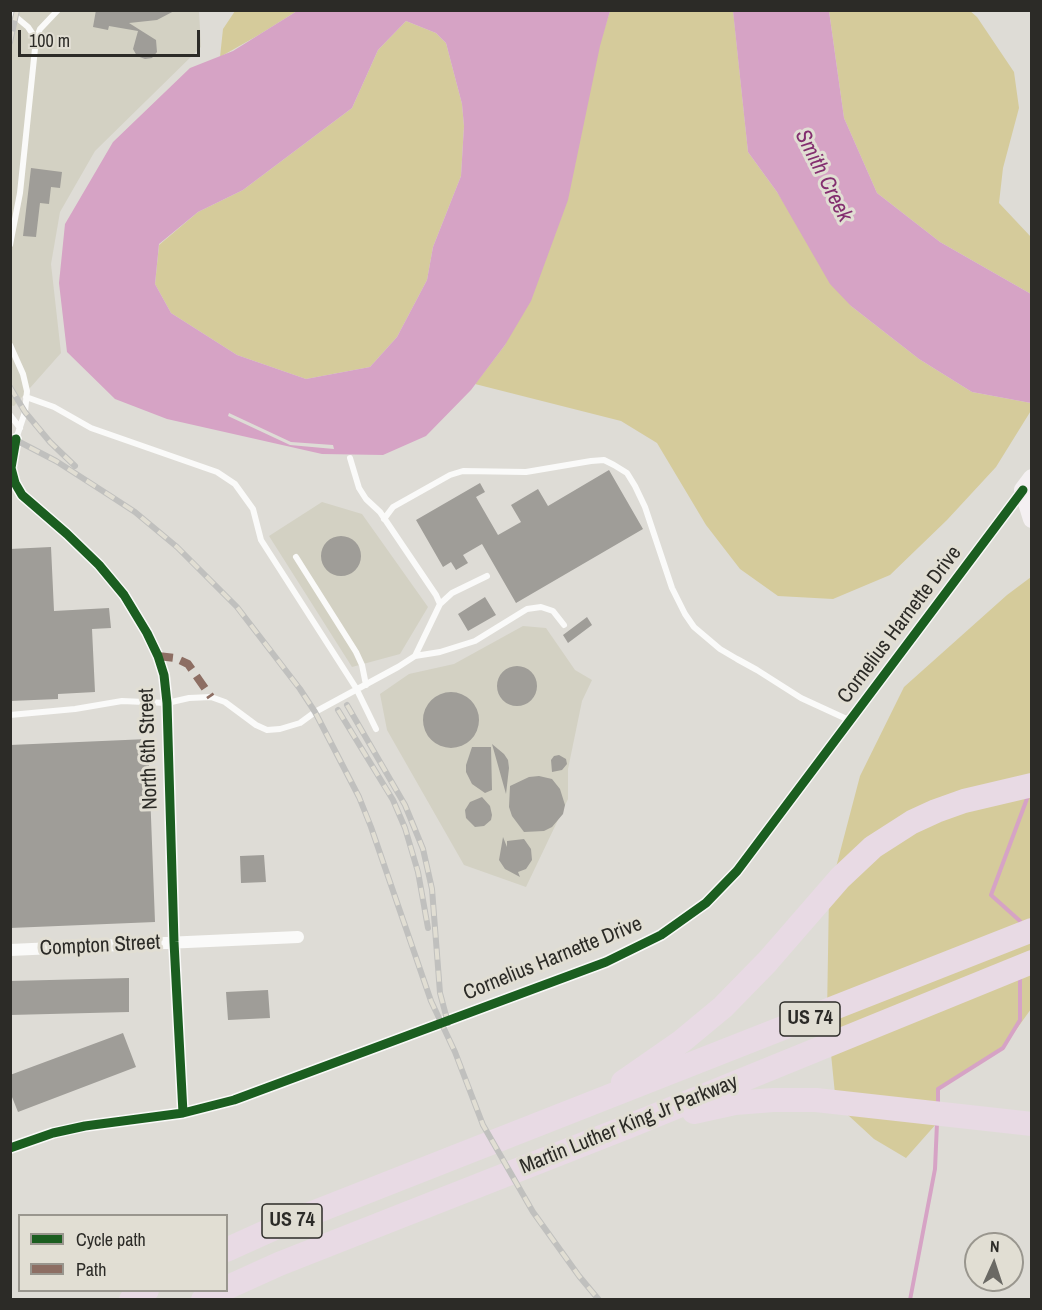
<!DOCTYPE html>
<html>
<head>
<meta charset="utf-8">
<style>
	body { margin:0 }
	#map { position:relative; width:1042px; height:1310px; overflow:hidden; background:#dedcd6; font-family:"Archivo Narrow",sans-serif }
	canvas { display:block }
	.frame { position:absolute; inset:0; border:12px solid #2c2b27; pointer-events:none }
	.legend { position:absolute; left:18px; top:1214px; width:210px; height:78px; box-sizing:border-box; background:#e1ded3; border:2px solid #99968e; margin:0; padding:8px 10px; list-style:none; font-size:18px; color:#2c2b27 }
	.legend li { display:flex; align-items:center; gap:12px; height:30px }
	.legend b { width:30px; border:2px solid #99968e }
	.north { position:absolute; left:964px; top:1232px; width:60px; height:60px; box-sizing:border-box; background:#e1ded3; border:2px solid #99968e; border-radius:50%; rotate:3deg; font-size:16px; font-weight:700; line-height:24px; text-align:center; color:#2c2b27 }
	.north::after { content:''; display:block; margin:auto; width:21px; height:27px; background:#6a6964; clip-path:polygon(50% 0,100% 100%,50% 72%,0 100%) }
	.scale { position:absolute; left:18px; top:30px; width:182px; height:27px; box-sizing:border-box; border:3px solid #2c2b27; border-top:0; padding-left:8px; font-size:18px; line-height:21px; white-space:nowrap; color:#2c2b27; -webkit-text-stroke:4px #e1ded3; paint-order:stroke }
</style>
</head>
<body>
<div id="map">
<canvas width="1042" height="1310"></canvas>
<div class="frame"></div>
<ul class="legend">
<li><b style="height:8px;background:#1b5e20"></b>Cycle path</li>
<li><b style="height:8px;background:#8d6e63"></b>Path</li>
</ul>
<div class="north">N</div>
<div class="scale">100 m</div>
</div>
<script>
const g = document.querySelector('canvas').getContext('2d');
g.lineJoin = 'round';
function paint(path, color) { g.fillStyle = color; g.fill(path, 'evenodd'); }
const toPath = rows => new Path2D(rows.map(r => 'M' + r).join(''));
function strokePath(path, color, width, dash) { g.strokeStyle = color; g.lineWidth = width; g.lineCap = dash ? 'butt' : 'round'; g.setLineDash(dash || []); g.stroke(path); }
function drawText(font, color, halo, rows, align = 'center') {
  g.font = font + ' "Archivo Narrow",sans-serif'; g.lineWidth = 6; g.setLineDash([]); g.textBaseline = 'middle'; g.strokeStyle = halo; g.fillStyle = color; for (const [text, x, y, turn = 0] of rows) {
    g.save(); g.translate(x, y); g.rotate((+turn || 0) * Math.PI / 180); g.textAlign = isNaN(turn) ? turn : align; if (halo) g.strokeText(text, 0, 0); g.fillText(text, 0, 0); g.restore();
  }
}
const built = toPath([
	[10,11,199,11,201,47,95,151,60,212,51,264,61,353,14,406,10,405],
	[322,502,362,514,428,607,400,654,352,667,269,536],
	[523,626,546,628,575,670,592,680,582,701,568,769,568,799,526,887,464,865,387,730,380,694,409,674,454,664]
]);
const green = toPath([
	[733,10,748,152,777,192,851,306,919,359,972,392,1031,403,1032,409,996,467,947,520,890,575,833,599,778,596,740,569,706,525,657,443,621,421,475,384,505,345,610,11],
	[969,10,977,17,1014,72,1019,108,1003,168,999,203,1031,237,1031,294,940,242,877,193,844,118,829,11],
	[235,11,297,11,257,36,220,57,223,29],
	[406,21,436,33,446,43,462,104,464,126,461,176,433,247,427,280,397,337,370,367,306,379,237,355,171,313,155,284,159,245,198,212,243,190,352,108,378,50],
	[1031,577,1031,1009,1003,1048,938,1089,937,1123,906,1158,874,1139,836,1104,827,1014,829,894,860,776,904,687,1007,595]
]);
const water = toPath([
	[297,11,610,11,600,46,568,200,531,301,505,345,471,390,426,436,383,455,322,454,167,419,115,399,67,352,59,283,65,224,113,142,190,68,233,51],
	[406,21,436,33,446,43,462,104,464,126,461,176,433,247,427,280,397,337,370,367,306,379,237,355,171,313,155,284,159,244,198,212,243,190,352,108,378,50],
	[733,11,829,11,844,118,877,193,940,242,1031,294,1031,403,972,392,919,359,851,306,830,284,777,192,748,152]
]);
const pier = toPath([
	[229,413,291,442,333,445,334,449,290,445,228,416]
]);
const stream = toPath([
	[1020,925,1020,921,991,895,1028,796],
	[938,1106,938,1089,1003,1048,1020,1020,1020,975],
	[910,1300,935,1169,937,1123]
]);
const building = toPath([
	[96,10,176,10,157,20,129,23,156,40,157,52,152,58,145,59,137,56,133,49,138,31,109,26,108,30,93,27],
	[31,168,62,172,60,188,51,187,49,204,40,203,36,237,23,236],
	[609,470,643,529,516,603,482,544,463,555,468,563,456,570,451,562,443,567,416,520,480,483,485,492,476,497,498,535,521,522,511,505,538,489,548,506],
	'321 556a20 20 0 1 1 40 0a20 20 0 1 1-40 0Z',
	[51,547,54,611,109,608,111,628,92,629,95,692,58,694,58,699,10,701,10,549],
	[485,597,496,615,468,631,458,614],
	[587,617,592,625,568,643,563,635],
	'497 686a20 20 0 1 1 40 0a20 20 0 1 1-40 0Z',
	'423 720a28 28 0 1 1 56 0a28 28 0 1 1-56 0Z',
	[148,739,155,922,10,928,10,745],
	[492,744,504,754,508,760,509,768,506,794],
	[472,747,491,747,492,790,485,793,472,784,466,772,466,765],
	[559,755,566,759,567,764,562,770,552,772,551,760,554,756],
	[539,776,552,779,560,789,565,805,563,814,552,827,544,831,524,832,512,816,509,807,510,786,529,777],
	[482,797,490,806,492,815,491,820,484,826,475,827,466,818,465,810,470,802],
	[503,837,507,847,507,841,524,839,531,849,532,860,526,869,518,872,520,877,505,869,499,860],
	[264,855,266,882,241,883,240,856],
	[129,978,129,1012,10,1015,10,981],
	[268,990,270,1018,228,1020,226,992],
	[123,1033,136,1067,18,1112,10,1092,10,1075]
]);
const service = toPath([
	[13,10,16,17,28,27,36,39],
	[10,245,20,193,36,39,40,29,58,10],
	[10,345,23,374,27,391,25,412,16,439],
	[26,397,54,407,91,428,217,472,235,484,253,509,261,540,356,688,376,729],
	[10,415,20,428],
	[350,458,359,488,366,499,380,512,436,595,440,604],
	[384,519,393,507,450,475,463,471,526,472,591,461,604,460,614,465,627,473,635,486,645,507,672,588,685,614,694,627,720,649,737,659,757,670,801,698,851,721],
	[296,557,356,652,362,665,366,685],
	[415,656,440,652,475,641,527,609,541,607,553,611,564,625],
	[10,715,75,709,122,701,167,703,189,698,211,697,225,702,256,725,267,730,280,729,300,723,315,712,398,667,415,656,440,604,452,593,487,576]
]);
const minor = toPath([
	[16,439,11,468,15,483,22,495,67,534,99,565,124,595,147,633,158,656,164,675,167,703,174,942,183,1113],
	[10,950,298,937],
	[10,1148,53,1133,85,1126,183,1113,234,1100,606,962,661,935,706,903,737,871,1023,490]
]);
const secondary = toPath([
	[1032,478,1023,490,1032,519]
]);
const motorway = toPath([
	[623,1082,682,1041,723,1007,767,962,840,878,873,847,912,822,936,811,964,801,1032,785],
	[694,1112,735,1103,773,1100,816,1100,1032,1124],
	[226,1250,277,1227,1032,930],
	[226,1288,279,1264,627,1127,1032,962],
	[131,1300,147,1290],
	[203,1300,220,1290]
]);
const rail = toPath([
	[10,42,17,10],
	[10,387,25,412,50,442,75,466],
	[10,437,56,461,112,497,135,512,177,547,237,607,300,689,315,712,359,797,371,827,431,1001,455,1052,483,1125,533,1212,579,1276,599,1300],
	[347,705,405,805,423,849,432,889,440,993,448,1023],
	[338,710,393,800,405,828,418,872,428,928]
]);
const quiet = toPath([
	[158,656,175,658,188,664,211,697]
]);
const cycleway = toPath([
	[16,439,11,468,15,483,22,495,67,534,99,565,124,595,147,633,158,656,164,675,167,703,174,942,183,1113],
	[10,1148,53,1133,85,1126,183,1113,234,1100,606,962,661,935,706,903,737,871,1023,490]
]);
const shields = [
	[810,1019,60],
	[292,1221,60]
];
const shieldNames = [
	["US 74",810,1019],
	["US 74",292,1221]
];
const streetNames = [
	["Cornelius Harnette Drive",900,625,-53],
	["North 6th Street",149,749,-92],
	["Compton Street",100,946,-3],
	["Cornelius Harnette Drive",553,959,-22],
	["Martin Luther King Jr Parkway",629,1125,-22]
];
const waterNames = [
	["Smith Creek",823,176,63]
];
paint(built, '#d3d1c3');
paint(green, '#d5cb9b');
paint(water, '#d6a3c5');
paint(pier, '#dedcd6');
strokePath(stream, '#d6a3c5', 4);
paint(building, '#9f9d98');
strokePath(service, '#fafaf9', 6);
strokePath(minor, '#fafaf9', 12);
strokePath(secondary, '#f4f0f2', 18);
strokePath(motorway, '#e8dae4', 24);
strokePath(rail, '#c0c0be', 6);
strokePath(rail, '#e1ded3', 4, [11]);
strokePath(quiet, '#8d6e63', 8, [15, 8]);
strokePath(cycleway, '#1b5e20', 9);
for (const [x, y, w] of shields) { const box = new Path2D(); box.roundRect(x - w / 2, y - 17, w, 34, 4.5); g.fillStyle = '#e1ded3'; g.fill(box); strokePath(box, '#2c2b27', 1.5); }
drawText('bold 20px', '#2c2b27', null, shieldNames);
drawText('21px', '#2c2b27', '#e1ded3', streetNames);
drawText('italic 22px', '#832e6f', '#e1ded3', waterNames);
</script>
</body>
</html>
